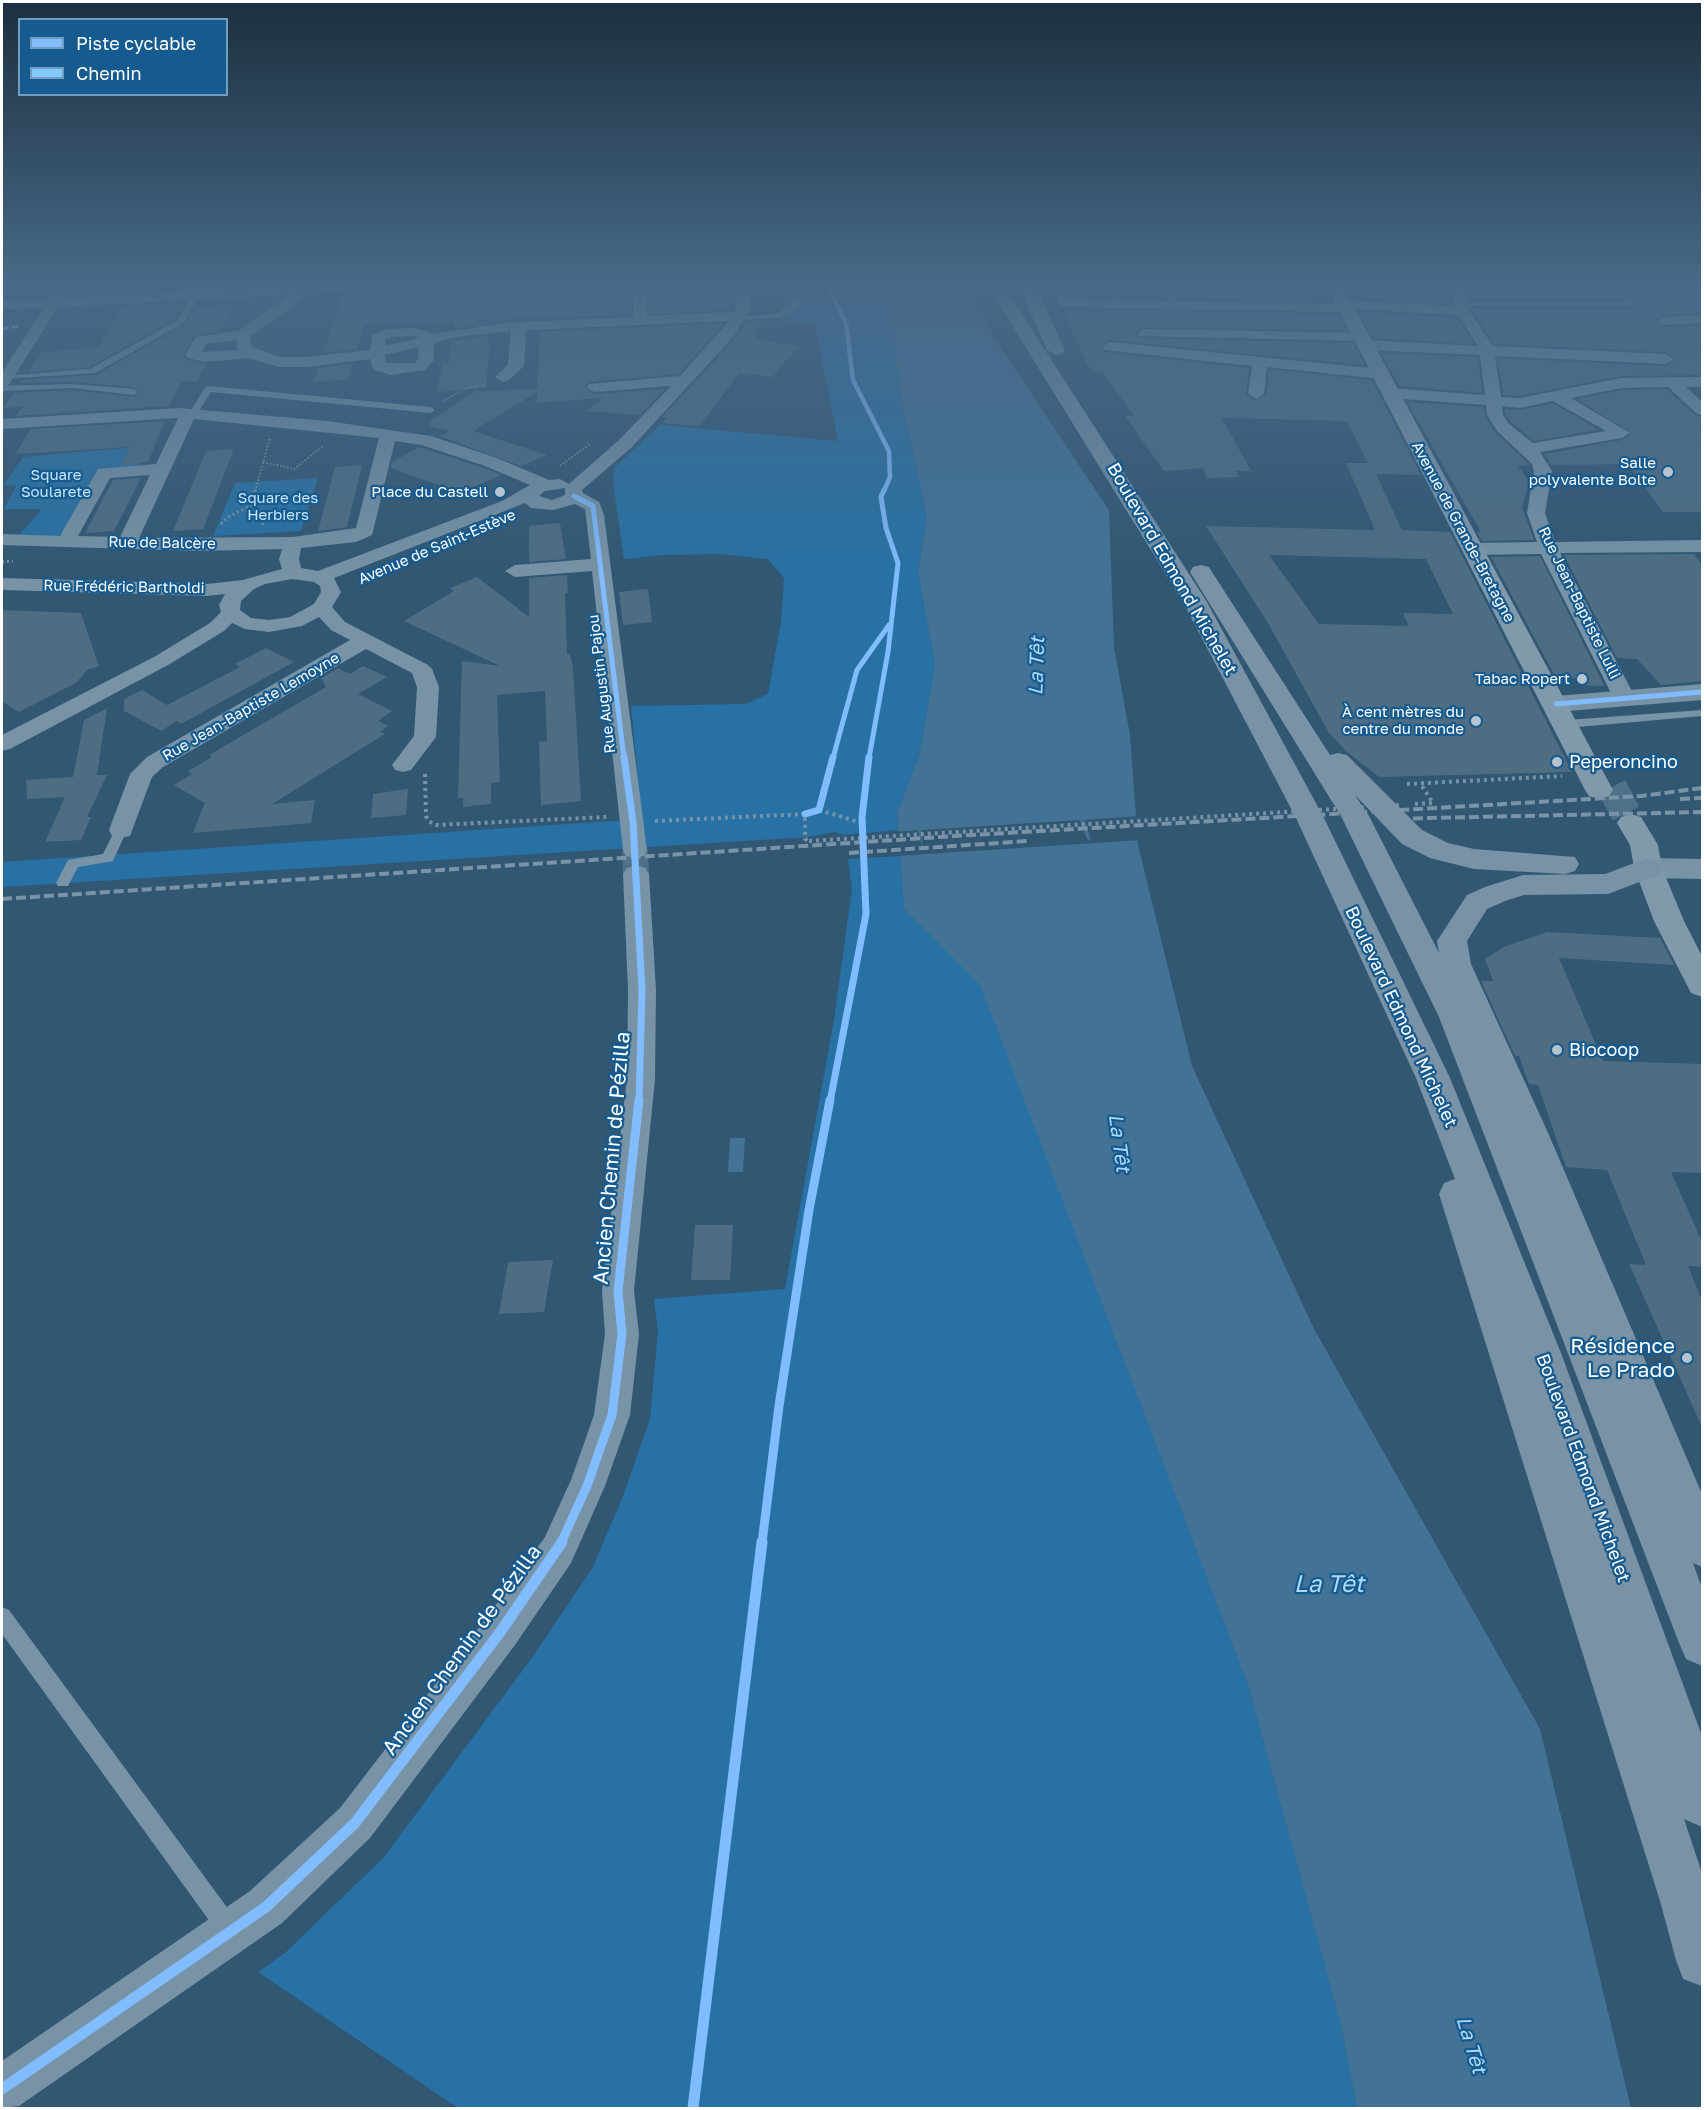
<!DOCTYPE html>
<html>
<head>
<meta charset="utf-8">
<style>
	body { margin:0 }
	#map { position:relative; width:1704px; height:2110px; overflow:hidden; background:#315773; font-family:"Golos Text",sans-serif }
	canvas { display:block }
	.frame { position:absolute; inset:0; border:3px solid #fff; pointer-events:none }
	.legend { position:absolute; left:18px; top:18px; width:210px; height:78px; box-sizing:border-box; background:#155b8f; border:2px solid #739dbc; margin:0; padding:8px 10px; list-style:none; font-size:18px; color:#fff }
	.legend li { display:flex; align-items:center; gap:12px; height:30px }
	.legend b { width:30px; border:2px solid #739dbc }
</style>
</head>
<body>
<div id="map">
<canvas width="1704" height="2110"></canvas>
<div class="frame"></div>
<ul class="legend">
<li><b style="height:8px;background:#80bcff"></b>Piste cyclable</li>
<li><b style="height:8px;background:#80caff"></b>Chemin</li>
</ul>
</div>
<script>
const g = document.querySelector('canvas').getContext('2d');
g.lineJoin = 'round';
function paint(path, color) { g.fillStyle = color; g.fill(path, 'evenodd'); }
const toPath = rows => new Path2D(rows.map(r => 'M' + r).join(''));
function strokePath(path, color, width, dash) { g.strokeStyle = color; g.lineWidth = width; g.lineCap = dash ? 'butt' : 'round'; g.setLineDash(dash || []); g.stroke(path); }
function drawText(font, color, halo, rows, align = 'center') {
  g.font = font + ' "Golos Text",sans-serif'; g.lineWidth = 4.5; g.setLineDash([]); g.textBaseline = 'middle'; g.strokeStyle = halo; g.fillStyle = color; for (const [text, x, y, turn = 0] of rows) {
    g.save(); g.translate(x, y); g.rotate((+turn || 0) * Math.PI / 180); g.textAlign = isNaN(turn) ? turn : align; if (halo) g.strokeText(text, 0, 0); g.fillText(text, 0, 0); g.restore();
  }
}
const green = toPath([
	[797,283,885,283,888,296,902,401,927,517,918,571,935,666,919,756,897,813,898,830,843,835,835,832,809,837,2,887,2,862,642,819,631,706,746,704,768,694,781,622,784,578,768,559,720,554,664,555,624,559,613,481,614,468,660,425,838,441,815,324,778,321,790,292],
	[147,446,137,467,100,472,60,537,18,536,42,509,4,509,16,486,4,485,23,457],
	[318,478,301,531,213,536,235,483],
	[900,856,904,909,980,984,1248,1685,1341,2025,1357,2108,458,2108,258,1972,286,1952,384,1857,534,1655,593,1567,623,1496,650,1419,658,1331,654,1299,785,1289,834,1020,852,889,848,859]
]);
const water = toPath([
	[885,283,965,283,998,344,1109,510,1114,648,1130,735,1138,845,1192,1066,1314,1329,1540,1729,1631,2108,1357,2108,1341,2025,1248,1685,980,985,904,909,897,813,919,756,935,666,918,571,927,517,902,401],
	[730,1138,745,1138,743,1172,728,1172]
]);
const pier = toPath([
	[1139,816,1141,840,897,856,895,832,918,830,923,851,921,830,1080,820,1087,839,1091,841,1085,821,1082,820]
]);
const building = toPath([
	[205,283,202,288,132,292,135,286],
	[507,283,631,283,631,315,476,320,479,325,453,329,454,322,364,324,357,349,323,353,343,294],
	[649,283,727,283,730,310,649,314],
	[1260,283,1283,283,1291,301,1160,299,1157,289,1264,291],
	[1349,283,1450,287,1452,304,1357,298],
	[1468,283,1702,283,1702,313,1663,315,1654,320,1663,327,1702,325,1702,375,1621,376,1520,396,1503,395,1498,358,1666,366,1676,358,1666,352,1494,344,1471,308,1631,308,1637,303,1631,300,1470,300],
	[184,303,176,318,89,367,28,372,42,352,98,348,123,306],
	[233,305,221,331,194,336,183,355,187,360,206,364,198,381,181,382,169,406,16,416,22,407,3,408,14,393,72,390,135,397,140,392,134,387,72,382,20,383,22,380,96,375,185,325,195,307],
	[1066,309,1338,314,1347,330,1144,327,1135,332,1139,338,1353,343,1365,365,1110,340,1100,347,1105,352,1249,368,1246,394,1255,401,1266,394,1269,369,1372,380,1421,475,1376,474,1402,530,1450,532,1572,772,1379,777,1346,751,1329,733,1268,623,1206,526,1375,530,1346,463,1368,463,1347,421,1222,418,1251,471,1236,471,1239,477,1207,478,1203,468,1164,471,1125,416,1134,416,1102,372,1092,371,1086,362,1068,322],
	[1269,555,1426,559,1453,614,1403,613,1409,626,1319,624],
	[1359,312,1457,317,1474,344,1373,338],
	[763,321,754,332,760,333,754,340,799,346,772,377,739,373,700,426,662,423,667,418,662,417,736,338,745,322],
	[724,323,679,374,589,382,585,386,587,391,595,394,665,389,640,415,586,411,603,398,536,403,537,392,473,431,547,455,521,466,439,436,450,431,429,426,431,424,428,423,475,391,537,389,540,332],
	[486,336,490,342,486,388,437,392,442,364,449,363,452,341],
	[1381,353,1478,357,1482,393,1399,386],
	[353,363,349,379,313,382,318,368],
	[1667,389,1694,415,1702,417,1702,512,1663,512,1628,464,1551,465,1544,454,1622,440,1632,434,1577,399,1621,390],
	[1407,402,1484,407,1485,416,1495,432,1530,465,1518,466,1529,482,1522,507,1534,540,1482,541,1477,532,1481,532],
	[1553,403,1599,430,1534,441,1511,422,1505,414,1505,409,1520,410],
	[165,421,148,462,121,465,130,447,15,454,31,429],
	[419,447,484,468,501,475,460,493,391,468,392,462],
	[234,449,203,529,173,531,206,451],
	[362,465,347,527,318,531,335,467],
	[141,478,114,531,85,533,113,480],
	[560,523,566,559,529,562,529,526],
	[1694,554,1702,566,1702,681,1661,685,1637,659,1617,658,1564,555],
	[1540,556,1604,685,1605,686,1578,685,1574,678,1555,676,1491,557],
	[567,575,568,593,565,593,567,654,570,654,573,667,581,801,541,805,539,742,547,741,545,691,497,695,500,782,491,783,491,804,463,807,463,798,458,798,462,661,500,666,404,621,454,591,450,588,477,577,529,617,529,578],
	[648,589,652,622,623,625,619,592],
	[2,610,81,613,99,666,87,670,76,683,19,712,12,708,2,701],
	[266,648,294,662,181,724,177,721,161,731,124,711,124,699,142,690,167,705,240,667,235,664],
	[363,666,387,677,358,694,392,711,378,721,388,726,380,732,385,734,272,804,315,800,311,823,193,833,205,803,174,785,192,774,188,771,212,757,209,755,326,687,321,678,338,668,350,674],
	[107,708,97,775,107,775,87,817,91,817,81,840,45,842,65,797,27,799,26,780,73,777,84,720],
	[408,789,406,815,371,818,373,794],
	[1547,932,1660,938,1674,965,1559,958,1603,1061,1702,1064,1702,1173,1671,1172,1702,1242,1702,1267,1688,1266,1702,1301,1702,1427,1629,1264,1646,1265,1607,1170,1566,1167,1538,1085,1529,1084,1519,1056,1515,1056,1481,981,1493,981,1485,959,1504,947],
	[695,1225,733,1225,730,1280,691,1280],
	[553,1260,544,1312,499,1314,508,1262]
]);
const minorTunnel = toPath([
	[635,850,636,874]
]);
const secondaryTunnel = toPath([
	[1612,787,1631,823]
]);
const pathFar2 = toPath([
	[443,402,465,388,488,385],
	[263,462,294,469,323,446],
	[560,466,590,444],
	[255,491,270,438]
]);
const pathFar1 = toPath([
	[255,490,254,504,263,525],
	[221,524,228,517,254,504],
	[2,562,13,561]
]);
const path = toPath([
	[425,774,426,816,428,821,436,825,606,817],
	[1407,784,1562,776],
	[1415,804,1433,803,1420,783],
	[819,810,862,823],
	[655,821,805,814,805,839,809,841]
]);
const service = toPath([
	[232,283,239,283,235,295,231,297,227,295,232,283],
	[806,283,813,283,797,308,783,317,740,320,736,318,778,313,791,304,806,283],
	[1053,284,1127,284,1131,286,1127,288,1061,288,1068,303,1064,305,1060,303,1053,284],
	[191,295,198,297,184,323,95,373,2,379,5,376,90,369,178,320,191,295],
	[1461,302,1631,302,1635,304,1631,306,1458,306,1461,302],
	[72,384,134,389,138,392,134,395,72,388,2,391,2,386,72,384],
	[208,386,431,407,435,410,431,413,211,392,196,416,190,416,189,414,204,389,208,386],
	[1702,710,1702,716,1567,728,1561,724,1567,720,1702,710],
	[121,826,127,830,113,861,78,867,68,886,58,886,56,883,68,860,103,854,115,830,121,826],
	[2,1607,9,1610,237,1921,241,1929,237,1937,229,1941,221,1937,2,1634,2,1607]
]);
const minor = toPath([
	[342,283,406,283,399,287,304,294,295,305,250,336,252,347,280,357,306,357,370,350,372,335,387,329,414,328,434,334,504,323,633,317,633,283,647,283,647,316,735,312,737,283,751,283,750,310,734,336,632,447,582,490,583,493,599,502,604,515,647,850,644,856,635,858,626,856,623,850,592,571,515,577,505,571,515,565,591,559,585,509,575,504,553,510,531,508,525,503,334,578,341,592,332,607,345,622,428,665,432,669,439,687,436,737,411,770,403,772,395,770,392,765,414,736,417,687,412,673,366,649,163,767,152,777,130,836,121,838,112,836,109,830,130,774,147,757,350,640,331,630,319,617,302,626,269,632,245,629,232,623,224,631,168,665,10,749,2,751,2,735,154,657,210,623,221,612,219,605,225,594,207,596,2,590,2,578,207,584,243,580,282,569,279,559,282,549,198,551,2,545,2,534,60,536,98,469,156,464,178,418,2,429,2,419,179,408,327,421,431,436,497,458,549,480,560,479,569,484,620,439,671,386,595,392,589,390,587,387,589,384,680,376,729,321,526,330,524,366,509,380,503,382,495,377,508,365,511,331,456,337,434,343,434,360,425,370,390,375,373,369,370,359,306,367,279,367,249,358,205,362,188,358,185,355,196,337,238,331,289,295,58,307,8,386,2,388,2,372,44,308,2,309,2,301,49,299,56,289,61,288,68,292,64,298,342,283],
	[414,336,419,338,385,346,385,340,390,337,414,336],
	[236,340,238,350,202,352,206,344,236,340],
	[419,347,418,359,415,363,386,363,385,355,419,347],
	[194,419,379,438,356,528,293,537,139,538,194,419],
	[395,441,422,445,485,466,530,485,502,501,318,571,301,568,299,559,301,548,356,542,372,535,395,441],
	[150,475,120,537,78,536,110,478,150,475],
	[565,488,565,495,552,500,539,496,545,491,565,488],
	[292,579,314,582,320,586,321,592,314,604,290,617,269,620,251,618,240,610,241,601,254,589,265,584,292,579],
	[1452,283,1466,283,1469,311,1493,346,1666,354,1674,359,1666,364,1495,356,1501,397,1520,398,1621,378,1702,377,1702,387,1686,387,1702,402,1702,415,1696,413,1668,387,1621,388,1571,398,1630,433,1622,438,1540,452,1552,471,1545,513,1555,542,1702,540,1702,552,1560,553,1636,699,1633,704,1625,706,1617,704,1614,699,1541,554,1471,555,1462,549,1471,543,1537,542,1527,513,1534,471,1532,464,1497,431,1487,415,1486,405,1389,398,1381,393,1389,388,1485,395,1480,355,1366,350,1358,345,1366,340,1478,346,1458,315,1352,309,1345,312,1064,307,1057,303,1064,299,1336,304,1343,300,1454,306,1452,283],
	[1553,401,1606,431,1533,443,1509,424,1503,415,1502,406,1520,408,1553,401],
	[1702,315,1702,323,1663,325,1656,321,1663,317,1702,315],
	[1144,329,1361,333,1368,337,1361,341,1139,336,1137,333,1144,329],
	[1110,342,1380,369,1388,374,1380,379,1267,367,1264,394,1256,399,1248,394,1252,366,1105,350,1102,347,1110,342],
	[636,865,645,868,649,874,656,990,655,1079,634,1291,639,1334,630,1415,605,1486,571,1563,515,1645,370,1838,282,1923,19,2106,2,2108,2,2061,250,1891,340,1808,487,1617,545,1537,571,1480,594,1415,605,1334,602,1291,627,1079,628,990,623,874,627,868,636,865]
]);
const tertiary = toPath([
	[1702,684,1702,700,1556,712,1547,709,1543,704,1547,699,1556,696,1702,684],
	[1648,858,1702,859,1702,879,1648,878,1638,875,1634,868,1638,861,1648,858]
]);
const secondary = toPath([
	[1325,283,1341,283,1613,790,1609,796,1599,799,1589,796,1585,790,1325,283],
	[1631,814,1641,817,1658,845,1662,868,1684,921,1702,956,1702,997,1691,993,1654,921,1634,868,1630,845,1617,823,1621,817,1631,814]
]);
const trunk = toPath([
	[986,283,1002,283,1207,602,1324,818,1450,1078,1561,1353,1702,1736,1702,1827,1684,1819,1702,1873,1702,1986,1683,1979,1676,1960,1660,1901,1439,1194,1444,1183,1455,1179,1416,1078,1296,818,1183,602,986,283],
	[1018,283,1034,283,1065,350,1062,354,1056,355,1047,350,1018,283],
	[1201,565,1209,567,1212,572,1330,755,1338,753,1347,755,1422,830,1448,843,1474,849,1575,857,1579,864,1575,871,1565,874,1474,869,1430,858,1402,844,1355,795,1369,816,1439,953,1437,941,1467,895,1485,887,1523,875,1605,874,1648,858,1658,861,1662,868,1658,875,1608,894,1524,895,1505,901,1487,909,1467,941,1471,964,1549,1135,1702,1494,1702,1567,1693,1563,1702,1588,1702,1666,1686,1659,1679,1643,1439,1017,1341,816,1190,572,1193,567,1201,565]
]);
const rail = toPath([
	[1680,799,1702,798],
	[1385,819,1702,812],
	[849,853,1028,841],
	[2,899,955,836,1641,796,1702,788]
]);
const pathBridge = toPath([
	[809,841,1401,805]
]);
const quiet = toPath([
	[320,288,321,283],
	[1626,300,1631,300],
	[2,329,20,326]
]);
const cyclewayFar4 = toPath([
	[826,283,846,323,853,380,889,451,890,477,884,491]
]);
const cyclewayFar3 = toPath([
	[574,496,593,506,624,758],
	[1556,704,1702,692],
	[833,758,857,670,889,625],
	[869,758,888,652,898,563,886,528,881,497,884,490]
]);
const cyclewayFar2 = toPath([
	[624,757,633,822,642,990,639,1102],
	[805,814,819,810,833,757],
	[830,1102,866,914,862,817,869,757]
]);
const cyclewayFar1 = toPath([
	[561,1543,587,1486,612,1415,622,1334,618,1291,639,1100],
	[762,1543,779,1406,809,1210,830,1100]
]);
const cycleway = toPath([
	[2,2089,266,1907,355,1823,501,1631,562,1542],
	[693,2108,762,1542]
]);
const markers = [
	[1668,472,6,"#b7c4ce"],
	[500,492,6,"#b7c4ce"],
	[1582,679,6,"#b7c4ce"],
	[1476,721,6,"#b7c4ce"],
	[1557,762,6,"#b7c4ce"],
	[1557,1050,6,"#b7c4ce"],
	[1687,1358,6,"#b7c4ce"]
];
const farPoinames = [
	["Salle",1656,463],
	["polyvalente Bolte",1656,480],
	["Place du Castell",488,492],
	["Tabac Ropert",1570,679],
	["À cent mètres du",1464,712],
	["centre du monde",1464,729]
];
const farParknames = [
	["Square",56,475],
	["Soularete",56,492],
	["Square des",278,498],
	["Herbiers",278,515]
];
const farStreetnames = [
	["Avenue de Grande-Bretagne",1463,532,62],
	["Rue de Balcère",162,543,1],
	["Avenue de Saint-Estève",437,547,-23],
	["Rue Frédéric Bartholdi",124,587,1],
	["Rue Jean-Baptiste Lulli",1579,603,64],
	["Rue Augustin Pajou",602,684,-97],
	["Rue Jean-Baptiste Lemoyne",251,707,-30]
];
const streetNames = [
	["Boulevard Edmond Michelet",1172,569,60],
	["Boulevard Edmond Michelet",1401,1017,65],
	["Boulevard Edmond Michelet",1583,1468,70]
];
const poiNames = [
	["Peperoncino",1569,762],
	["Biocoop",1569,1050]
];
const waterNames = [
	["La Têt",1037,666,-88],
	["La Têt",1119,1143,82],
	["La Têt",1471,2045,73]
];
const nearStreetnames = [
	["Ancien Chemin de Pézilla",612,1158,-85],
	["Ancien Chemin de Pézilla",462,1650,-54]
];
const nearPoinames = [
	["Résidence",1675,1346],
	["Le Prado",1675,1370]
];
const nearWaternames = [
	["La Têt",1329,1584]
];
paint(green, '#2771a4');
paint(water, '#427397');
paint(pier, '#315773');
paint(building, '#4e6d83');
strokePath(minorTunnel, '#507088', 26, [26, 13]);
strokePath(secondaryTunnel, '#507088', 30, [30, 15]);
strokePath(pathFar2, '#7893a6', 2, [1.5, 2]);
strokePath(pathFar1, '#7893a6', 3, [2, 3]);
strokePath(path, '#7893a6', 4, [3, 4]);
paint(service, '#7893a6');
paint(minor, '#7893a6');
paint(tertiary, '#7893a6');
paint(secondary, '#8099ab');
paint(trunk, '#7992a6');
strokePath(rail, '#7a93a6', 4, [10, 4]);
strokePath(pathBridge, '#7893a6', 4, [3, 4]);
strokePath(quiet, '#80caff', 3, [7, 3]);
strokePath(cyclewayFar4, '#80bcff', 4.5);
strokePath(cyclewayFar3, '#80bcff', 5);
strokePath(cyclewayFar2, '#80bcff', 7);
strokePath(cyclewayFar1, '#80bcff', 9);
strokePath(cycleway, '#80bcff', 11);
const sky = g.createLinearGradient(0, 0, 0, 578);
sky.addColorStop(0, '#1b303f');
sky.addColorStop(0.49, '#486988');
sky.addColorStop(1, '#48698800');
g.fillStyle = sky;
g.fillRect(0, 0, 1704, 578);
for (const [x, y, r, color] of markers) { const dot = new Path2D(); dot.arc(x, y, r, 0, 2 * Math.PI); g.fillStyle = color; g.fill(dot); strokePath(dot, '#155b8f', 2); }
drawText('15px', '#fff', '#155b8f', farPoinames, 'right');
drawText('15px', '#c8e6fb', '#155b8f', farParknames);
drawText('15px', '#fff', '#155b8f', farStreetnames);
drawText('18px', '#fff', '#155b8f', streetNames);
drawText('18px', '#fff', '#155b8f', poiNames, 'left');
drawText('italic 20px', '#add9f7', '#155b8f', waterNames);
drawText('21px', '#fff', '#155b8f', nearStreetnames);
drawText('21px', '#fff', '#155b8f', nearPoinames, 'right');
drawText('italic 24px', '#add9f7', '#155b8f', nearWaternames);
</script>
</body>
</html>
